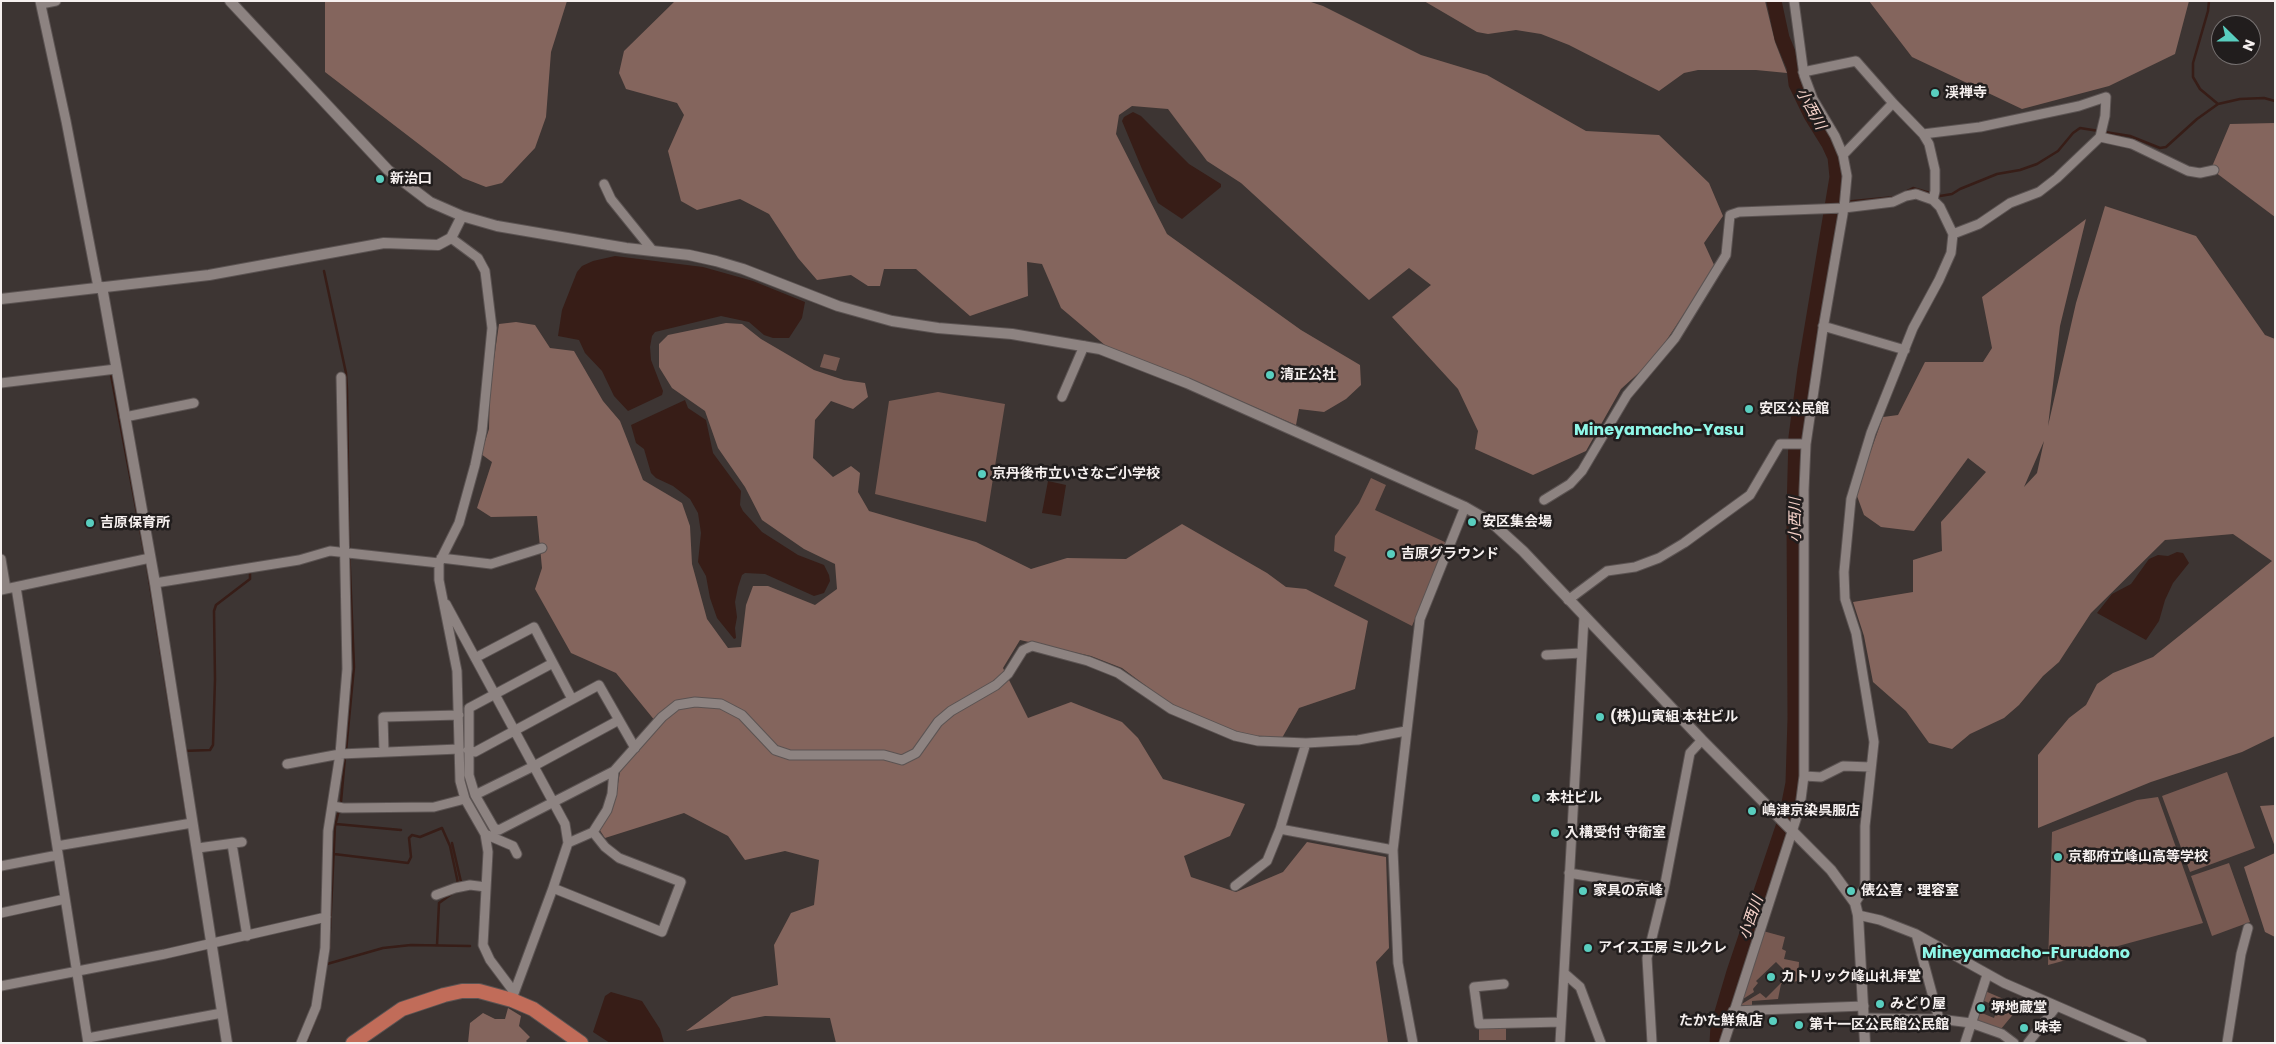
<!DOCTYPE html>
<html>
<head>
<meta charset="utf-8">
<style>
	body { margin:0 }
	#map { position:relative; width:2276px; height:1044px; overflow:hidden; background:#3d3533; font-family:Poppins,sans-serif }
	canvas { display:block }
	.frame { position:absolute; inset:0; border:2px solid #f6f0ef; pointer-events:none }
	.north { position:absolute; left:2211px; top:15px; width:50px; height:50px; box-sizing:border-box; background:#211d1d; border:1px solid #767171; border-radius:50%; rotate:112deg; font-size:14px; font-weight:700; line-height:20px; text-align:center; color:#f6f0ef }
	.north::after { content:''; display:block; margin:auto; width:18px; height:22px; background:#59cebf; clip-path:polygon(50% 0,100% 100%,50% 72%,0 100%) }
</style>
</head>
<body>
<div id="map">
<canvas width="2276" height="1044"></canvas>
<div class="frame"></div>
<div class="north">N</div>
</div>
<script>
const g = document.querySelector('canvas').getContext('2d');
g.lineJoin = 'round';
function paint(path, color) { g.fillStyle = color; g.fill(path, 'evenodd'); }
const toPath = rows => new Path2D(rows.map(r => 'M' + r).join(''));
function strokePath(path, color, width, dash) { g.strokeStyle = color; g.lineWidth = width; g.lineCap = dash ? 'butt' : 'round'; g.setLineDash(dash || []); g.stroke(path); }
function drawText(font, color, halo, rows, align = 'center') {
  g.font = font + ' Poppins,"Noto Sans JP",sans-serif'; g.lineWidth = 5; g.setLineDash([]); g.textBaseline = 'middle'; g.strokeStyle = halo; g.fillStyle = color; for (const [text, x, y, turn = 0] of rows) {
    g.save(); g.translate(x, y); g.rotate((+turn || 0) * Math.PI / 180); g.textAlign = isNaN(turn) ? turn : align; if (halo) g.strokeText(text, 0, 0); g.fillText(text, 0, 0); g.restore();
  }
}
const green = toPath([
	[824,354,840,358,836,371,820,367],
	[938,392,1005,404,986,522,875,494,889,401],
	[1371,478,1386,485,1375,510,1447,543,1412,626,1334,586,1346,557,1334,551,1335,536,1359,503],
	[2227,772,2255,848,2190,872,2162,796],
	[2158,797,2203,923,2048,965,2052,832,2137,800],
	[2229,863,2250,922,2212,936,2191,876],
	[1763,931,1785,937,1782,949,1786,951,1784,959,1799,962,1798,981,1781,984,1778,999,1752,1001,1752,1005,1740,1005,1760,993,1766,998,1789,975,1776,962,1756,981,1758,983,1753,989,1754,992,1740,1001],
	[1985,991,2020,1006,2001,1029,1974,1020,1977,1011,1994,1018,1998,1007,1982,1000],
	[1479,1028,1506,1028,1506,1040,1479,1040]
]);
const forest = toPath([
	[325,1,567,1,551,52,546,117,535,148,502,183,486,187,463,178,325,72],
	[675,1,1308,1,1323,6,1421,55,1487,75,1586,131,1659,135,1709,183,1723,216,1704,243,1715,267,1654,359,1621,389,1586,451,1533,475,1475,449,1478,431,1458,389,1392,317,1431,285,1409,268,1369,300,1241,183,1207,161,1168,109,1132,106,1119,115,1116,134,1167,234,1301,330,1360,365,1361,385,1346,399,1324,412,1299,409,1296,425,1204,385,1106,346,1061,308,1042,264,1027,262,1028,296,970,316,916,269,884,269,880,286,868,286,851,275,817,280,798,258,769,214,740,199,697,210,681,201,668,151,684,115,677,103,626,89,619,73,624,51],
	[1424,1,1765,1,1775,42,1787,73,1756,70,1698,70,1684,73,1659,91,1569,45,1541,34,1516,30,1488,34,1477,32],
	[1869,1,2189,1,2175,54,2109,86,2022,109,1912,57],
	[2275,123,2275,217,2211,169,2230,124],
	[2105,206,2196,236,2265,335,2275,339,2275,736,2242,752,2151,782,2038,828,2038,755,2069,718,2086,705,2097,684,2113,673,2153,657,2272,561,2233,534,2165,540,2091,613,2059,662,2043,676,2019,705,2004,718,1970,734,1952,749,1929,743,1906,711,1873,682,1864,636,1853,602,1913,592,1913,560,1942,551,1941,522,1986,472,1968,458,1914,531,1881,527,1864,515,1857,496,1865,467,1883,417,1898,415,1925,362,1983,362,1992,348,1982,297,2086,219,2060,326,2048,426,2076,303],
	[2044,441,2037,473,2024,487],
	[516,322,535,325,550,348,574,351,603,401,620,421,643,480,682,503,690,526,692,564,707,619,728,648,741,647,746,605,753,586,768,586,815,605,837,589,835,564,804,549,762,520,745,487,718,448,705,411,672,388,659,367,659,344,668,335,726,323,742,324,761,339,814,370,844,380,865,383,868,397,853,409,831,401,815,420,813,458,833,477,851,466,860,473,858,492,869,511,976,542,1031,569,1067,558,1126,559,1182,524,1267,573,1286,587,1306,589,1368,621,1355,689,1299,708,1282,738,1259,738,1236,734,1173,706,1122,668,1091,656,1020,640,1003,668,1028,718,1071,702,1122,722,1138,738,1163,779,1245,804,1230,836,1184,856,1191,877,1236,892,1283,872,1307,842,1386,857,1389,948,1376,962,1388,1043,836,1043,830,1018,765,1016,686,1031,732,997,778,985,774,945,791,913,814,905,819,860,785,851,745,860,728,836,684,813,605,838,599,829,616,795,620,772,638,749,660,727,616,673,571,653,535,589,542,568,537,516,491,517,477,508,492,462,481,454,489,429,490,387,499,324],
	[2275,805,2275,847,2260,806],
	[2275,853,2275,937,2265,932,2244,867],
	[1753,907,1755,908,1732,971,1713,1043,1715,1025],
	[508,1008,521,1016,519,1026,530,1037,526,1041,528,1043,468,1043,470,1023,483,1013,495,1019,505,1019]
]);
const water = toPath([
	[1133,112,1141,116,1189,164,1221,184,1221,187,1182,219,1158,203,1142,169,1122,121,1124,117],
	[615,256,703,267,753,281,805,302,802,318,789,338,773,338,764,335,749,322,721,316,655,332,652,336,650,347,651,360,663,391,662,395,628,411,614,396,602,371,585,353,579,340,558,336,562,310,577,272,582,266,593,261],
	[685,400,688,408,706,420,713,453,741,491,740,505,743,511,762,532,798,555,824,565,829,575,830,581,824,593,814,596,765,574,745,573,742,575,738,587,735,602,737,617,735,628,736,638,734,639,717,618,710,598,706,576,698,562,701,533,698,513,690,499,673,486,656,478,651,473,644,449,636,443,631,425],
	[1048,481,1066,485,1061,516,1042,513],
	[2177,552,2183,553,2189,563,2173,583,2165,600,2159,621,2146,640,2097,613,2112,594,2131,584,2149,559,2158,555,2168,556],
	[611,992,642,1001,660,1029,664,1043,610,1043,593,1032,605,996]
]);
const stream = toPath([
	[2209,1,2208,11,2193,63,2193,77,2200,89,2218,104],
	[1833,203,1895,197,1913,188,1940,196,1952,194,1960,189,1997,174,2020,170,2037,164,2058,151,2073,133,2080,128,2130,136,2160,148,2166,147,2197,119,2218,104,2240,99,2264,98,2275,101],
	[324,271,346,373,347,390,349,547,354,667,346,751],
	[111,375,147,566,187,817],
	[183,751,210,750,213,745,215,679,214,611,216,605,250,579,250,572],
	[336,824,401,830],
	[452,843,461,882],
	[334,854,408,863,411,857,409,838,412,835,420,837,442,828,450,846,458,883],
	[437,945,439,903,453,893],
	[329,950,335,826,341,802,345,757],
	[327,964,383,948,411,945,470,946],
	[306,1043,320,1007]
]);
const river = toPath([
	[1717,1043,1718,1026,1734,972,1786,818,1793,783,1795,719,1794,512,1796,437,1805,369,1837,177,1835,157,1829,144,1811,115,1796,84,1794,67,1782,38,1774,1]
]);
const minor = toPath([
	[40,1,66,121,98,287],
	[41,4,56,1],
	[1803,72,1856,61,1893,103,1843,155],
	[1893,103,1923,134,1929,144,1935,170,1935,191,1933,200],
	[1923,134,1980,127,2079,106,2106,97,2105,116,2100,137],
	[604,184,611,199,653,251],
	[1953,234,1979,224,2010,203,2039,192,2057,178,2100,137,2132,144,2188,171,2200,173,2214,170],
	[451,238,478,258,485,271,492,328,482,431,475,465,459,523,439,563,439,580,457,671,460,781,465,799,485,834,488,852,483,945,490,960,514,992],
	[1823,326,1905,350],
	[1,383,116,369],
	[1062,397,1084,346],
	[125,417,194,403],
	[1544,500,1570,484,1582,471,1627,395,1675,338,1726,255,1730,215,1739,212,1844,208,1893,202,1906,196,1916,194,1933,200,1940,207,1953,234,1951,253,1939,280,1913,328,1871,433,1851,499,1844,572,1845,599,1856,633,1874,742,1865,826,1865,887,1855,903],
	[441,558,491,564,542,548],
	[1,559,6,589],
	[155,583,299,560,330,551,439,563],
	[16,587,88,1043],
	[1,590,150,558],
	[1568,600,1607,571,1635,567,1659,558,1684,543,1750,495,1780,444,1806,444],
	[446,604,565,824,568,843,553,888,513,996],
	[1546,655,1581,653],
	[475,658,534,627,572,699],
	[553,663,469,708,469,775,475,795,494,828,499,830,614,771,662,717,677,705,695,702,721,704,742,715,775,750,790,755,884,755,902,760,916,753,938,722,951,711,996,685,1008,674,1023,650,1032,646,1088,661,1118,673,1171,709,1235,736,1258,741,1306,743,1358,740,1406,731],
	[468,750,475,752,599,685,635,748],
	[384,752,383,717,459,715],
	[287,764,340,754,459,749],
	[1804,776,1821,777,1843,766,1871,767],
	[475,795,534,766,619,720],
	[333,806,343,808,434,807,465,799],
	[1280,829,1393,850],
	[593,832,607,810,612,794,614,771],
	[485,834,513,846,517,854],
	[232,844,247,936],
	[57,846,192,823],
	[198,848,242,842],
	[1,866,58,855],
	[1569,873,1664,889],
	[1235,886,1267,861,1280,829,1306,743],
	[553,888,662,932,681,882,619,858,605,847,593,832,568,843],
	[436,895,455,888,470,885,486,887],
	[1,913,65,899],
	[1858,915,1880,920,1916,934,2004,983,2142,1043],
	[1916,934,1939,1019],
	[1564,973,1580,987,1601,1043],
	[1504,984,1474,987,1479,1024,1561,1022],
	[1,986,165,954,326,917],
	[1733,1011,1864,1006],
	[1864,1018,1939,1019,1971,1023,2002,1034,2014,1043],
	[88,1038,222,1013],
	[301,1043,316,1007,325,948,328,831,340,754,347,669,341,377],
	[1413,1043,1398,963,1393,850,1420,619,1465,507],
	[1560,1043,1584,617],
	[1652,1043,1647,958,1664,889,1690,753,1702,740],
	[1724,1043,1800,807,1804,776,1804,490,1806,444,1823,329,1844,208,1847,176,1843,155,1835,136,1813,99,1804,75,1794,1],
	[1965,1043,1987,975],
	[2028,1043,2056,1007],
	[2227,1043,2241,954,2248,928]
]);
const tertiary = toPath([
	[230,1,388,170,430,202,462,216,497,226,626,248,689,255,716,261,743,269,838,306,892,321,938,328,1012,334,1100,349,1187,383,1465,507,1491,522,1523,551,1702,740,1831,870,1855,903,1858,915,1865,1043],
	[102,287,155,583,227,1043],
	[1,299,209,275,384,243,438,245,451,238,462,216]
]);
const primary = toPath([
	[353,1043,402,1009,444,995,462,991,479,991,512,1000,533,1009,581,1043]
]);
const markers = [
	[1935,93,5,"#59cebf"],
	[380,179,5,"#59cebf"],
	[1270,375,5,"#59cebf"],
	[1749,409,5,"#59cebf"],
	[982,474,5,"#59cebf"],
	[1472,522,5,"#59cebf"],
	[90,523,5,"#59cebf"],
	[1391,554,5,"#59cebf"],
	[1600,717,5,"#59cebf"],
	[1536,798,5,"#59cebf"],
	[1752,811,5,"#59cebf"],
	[1555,833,5,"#59cebf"],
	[2058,857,5,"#59cebf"],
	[1583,891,5,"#59cebf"],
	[1851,891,5,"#59cebf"],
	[1588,948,5,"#59cebf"],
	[1771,977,5,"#59cebf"],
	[1880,1004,5,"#59cebf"],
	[1981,1008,5,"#59cebf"],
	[1773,1021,5,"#59cebf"],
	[1799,1025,5,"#59cebf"],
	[2024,1028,5,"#59cebf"]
];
const poiNames = [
	["渓禅寺",1945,93],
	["新治口",390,179],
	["清正公社",1280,375],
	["安区公民館",1759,409],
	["京丹後市立いさなご小学校",992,474],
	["安区集会場",1482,522],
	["吉原保育所",100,523],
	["吉原グラウンド",1401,554],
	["(株)山寅組 本社ビル",1610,717],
	["本社ビル",1546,798],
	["嶋津京染呉服店",1762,811],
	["入構受付 守衛室",1565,833],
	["京都府立峰山高等学校",2068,857],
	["家具の京峰",1593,891],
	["俵公喜・理容室",1861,891],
	["アイス工房 ミルクレ",1598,948],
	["カトリック峰山礼拝堂",1781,977],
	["みどり屋",1890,1004],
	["堺地蔵堂",1991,1008],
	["たかた鮮魚店",1763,1021,"right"],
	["第十一区公民館公民館",1809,1025],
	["味幸",2034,1028]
];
const waterNames = [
	["小西川",1810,109,61],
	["小西川",1796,520,-90],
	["小西川",1752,918,-71]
];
const quarterNames = [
	["Mineyamacho-Yasu",1659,431],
	["Mineyamacho-Furudono",2026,954]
];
paint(green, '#785a52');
paint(forest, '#84655d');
paint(water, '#371d17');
strokePath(stream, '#371d17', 2.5);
strokePath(river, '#371d17', 15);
strokePath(minor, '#5b5352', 11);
strokePath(tertiary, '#5b5352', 12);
strokePath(primary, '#5b5352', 16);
strokePath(minor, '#8d8381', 9);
strokePath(tertiary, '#8d8381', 10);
strokePath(primary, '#c16c59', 14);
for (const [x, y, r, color] of markers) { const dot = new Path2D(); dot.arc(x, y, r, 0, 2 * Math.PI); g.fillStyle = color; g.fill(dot); strokePath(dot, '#211d1d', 2); }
drawText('bold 14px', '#f6f0ef', '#211d1d', poiNames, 'left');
drawText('italic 15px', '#f7d3ca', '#211d1d', waterNames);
drawText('bold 16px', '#8ff7e8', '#211d1d', quarterNames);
</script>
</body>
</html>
